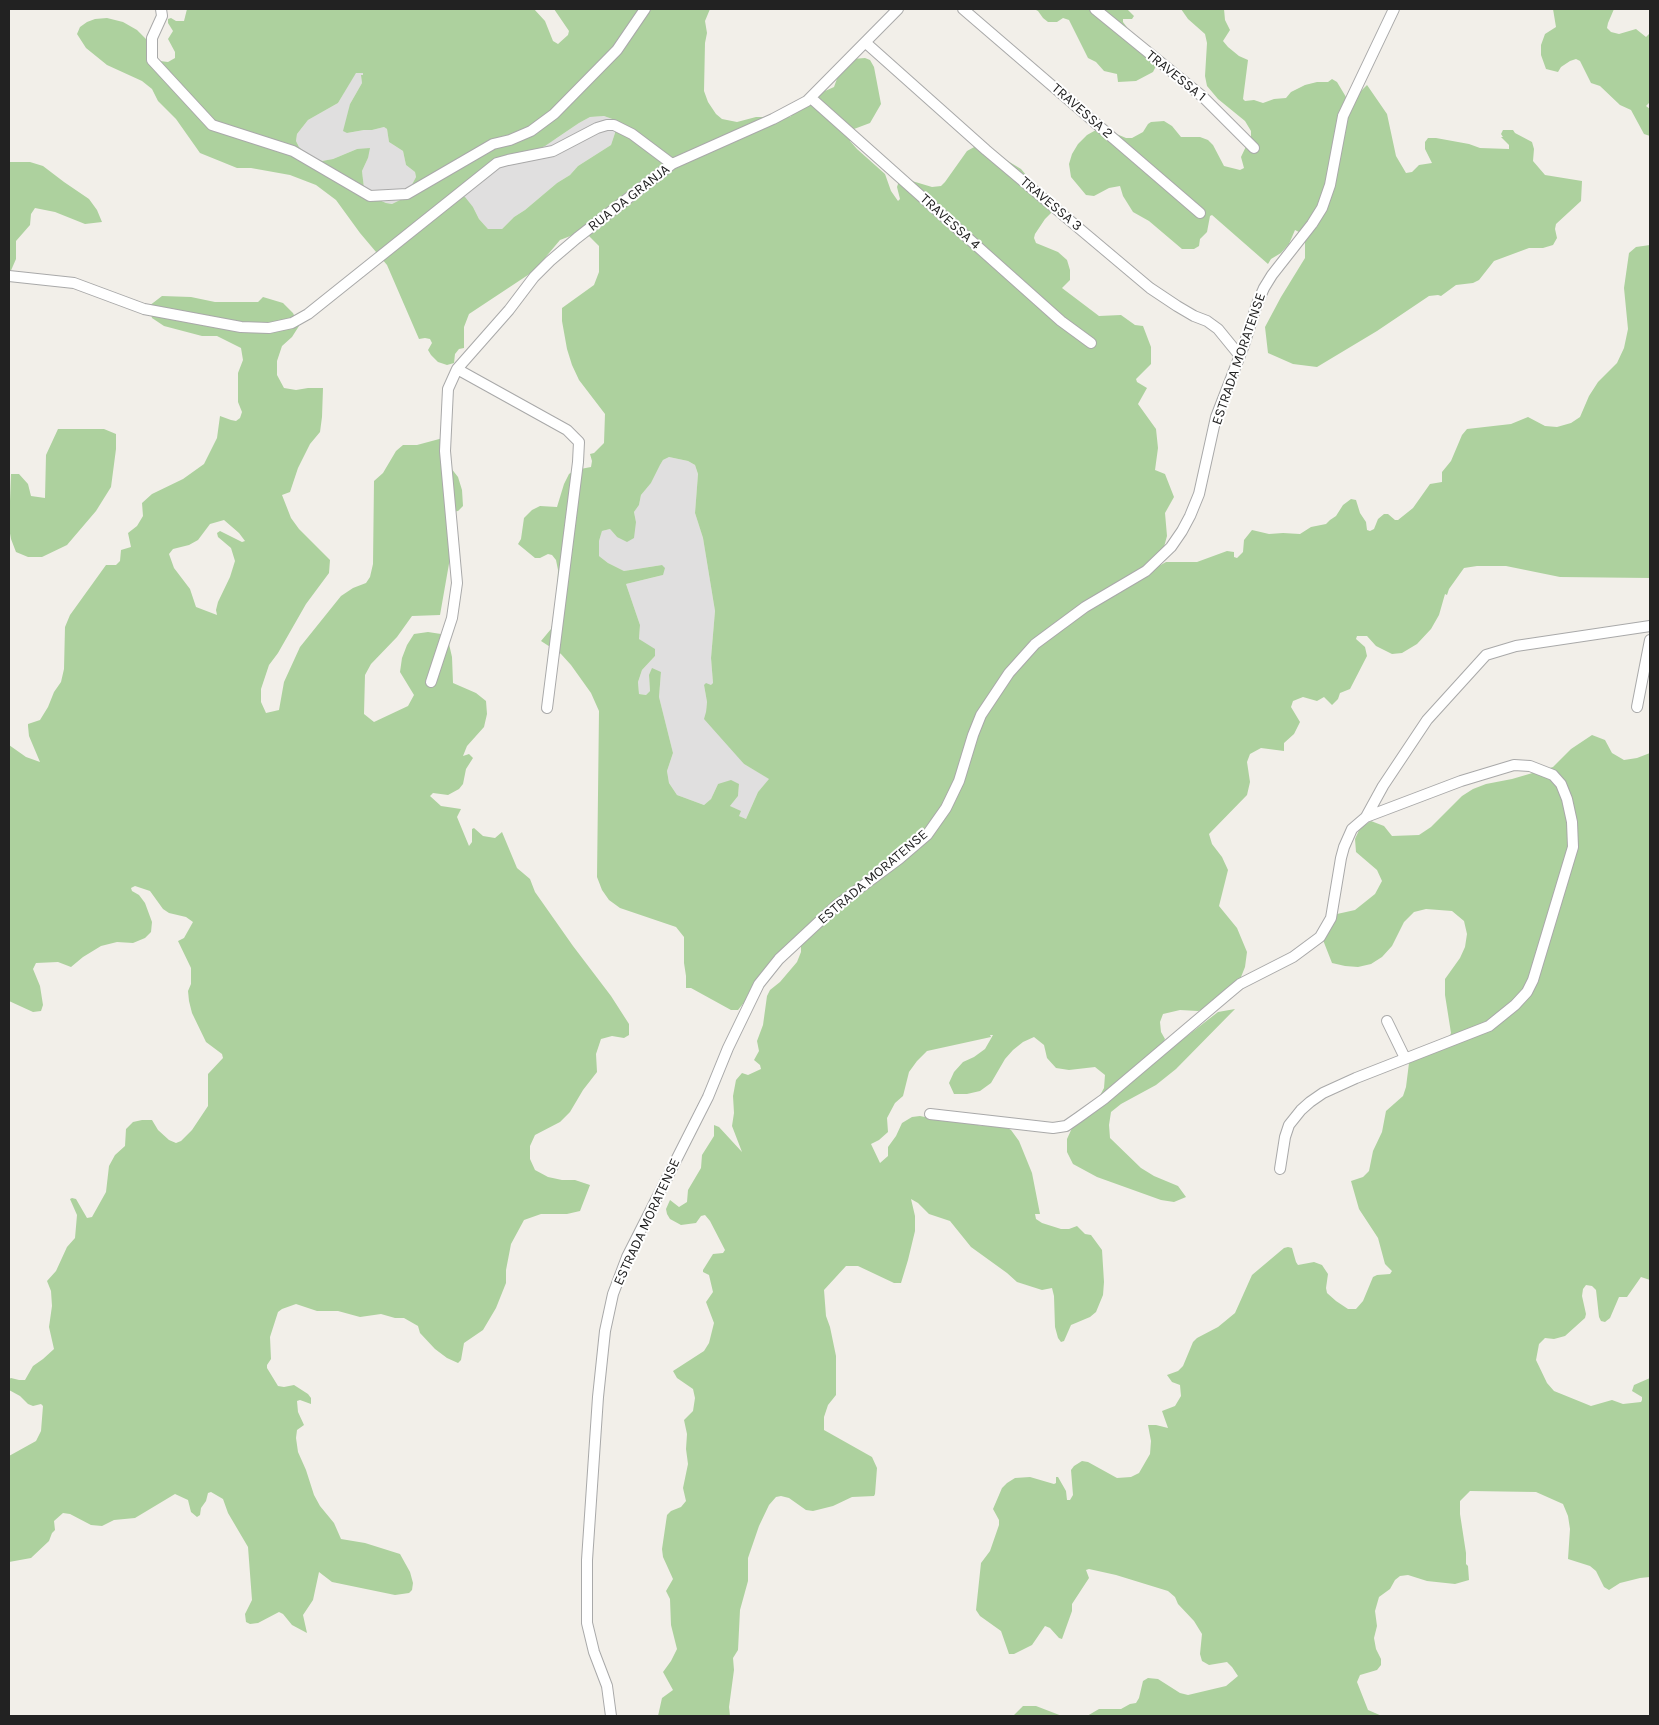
<!DOCTYPE html>
<html>
<head>
<meta charset="utf-8">
<style>
	body { margin:0 }
	#map { position:relative; width:1659px; height:1725px; overflow:hidden; background:#f2efe9; font-family:Karla,sans-serif }
	canvas { display:block }
	.frame { position:absolute; inset:0; border:10px solid #222; pointer-events:none }
</style>
</head>
<body>
<div id="map">
<canvas width="1659" height="1725"></canvas>
<div class="frame"></div>
</div>
<script>
const g = document.querySelector('canvas').getContext('2d');
g.lineJoin = 'round';
function paint(path, color) { g.fillStyle = color; g.fill(path, 'evenodd'); }
const toPath = rows => new Path2D(rows.map(r => 'M' + r).join(''));
function strokePath(path, color, width, dash) { g.strokeStyle = color; g.lineWidth = width; g.lineCap = dash ? 'butt' : 'round'; g.setLineDash(dash || []); g.stroke(path); }
function drawText(font, color, halo, rows, align = 'center') {
  g.font = font + ' Karla,sans-serif'; g.lineWidth = 4; g.setLineDash([]); g.textBaseline = 'middle'; g.strokeStyle = halo; g.fillStyle = color; for (const [text, x, y, turn = 0] of rows) {
    g.save(); g.translate(x, y); g.rotate((+turn || 0) * Math.PI / 180); g.textAlign = isNaN(turn) ? turn : align; if (halo) g.strokeText(text, 0, 0); g.fillText(text, 0, 0); g.restore();
  }
}
const residential = toPath([
	[356,72,363,73,363,75,361,75,362,83,350,104,347,133,364,130,372,130,384,127,387,129,389,142,403,151,406,165,415,172,416,177,407,194,400,200,392,204,386,203,370,196,364,188,362,171,368,158,357,149,333,159,322,161,309,156,299,147,296,141,297,134,308,120,338,103],
	[604,116,616,120,615,133,611,145,578,166,570,175,557,183,525,210,514,217,502,229,488,229,479,219,473,207,458,195,473,180,557,138,579,123,590,117],
	[669,457,688,461,695,465,698,474,695,513,703,538,715,611,711,658,713,683,712,685,704,685,707,702,706,712,744,764,770,779,758,792,746,819,738,816,740,811,730,806,738,796,739,784,718,784,711,799,704,805,677,795,669,783,667,771,673,753,659,697,661,672,649,675,650,691,646,695,639,694,638,682,642,670,655,656,639,639,640,625,626,584,663,575,662,565,624,571,608,563,599,556,599,541,602,531,610,529,617,537,636,522,634,512,639,505,641,495,651,483,660,465,663,460]
]);
const forest = toPath([
	[187,9,534,9,545,21,553,41,558,44,568,35,569,31,554,9,710,9,705,21,707,33,705,43,704,91,708,102,716,114,722,119,737,122,756,117,790,117,801,106,816,95,834,87,839,73,852,59,865,58,870,60,874,67,881,104,870,123,854,129,850,141,857,149,885,174,891,191,898,201,900,199,897,187,898,184,912,181,932,187,941,186,945,182,967,151,976,146,988,149,1021,169,1055,209,1045,219,1035,234,1034,238,1036,243,1058,252,1067,260,1070,270,1070,280,1062,288,1099,316,1121,315,1135,325,1143,326,1151,347,1151,364,1136,379,1137,382,1147,388,1138,404,1156,429,1158,448,1155,470,1165,474,1174,497,1165,513,1167,536,1164,547,1138,578,1166,562,1197,562,1227,551,1234,552,1234,557,1237,558,1243,552,1244,540,1252,530,1269,534,1283,533,1300,534,1311,527,1326,524,1330,520,1336,516,1343,505,1351,499,1356,500,1360,513,1366,522,1367,530,1370,531,1374,529,1378,519,1384,514,1388,514,1395,520,1398,520,1413,508,1430,484,1442,482,1442,472,1451,461,1462,435,1467,429,1511,424,1528,417,1545,426,1557,427,1571,423,1580,417,1589,396,1598,382,1617,363,1624,348,1628,329,1624,288,1629,253,1636,247,1650,245,1650,578,1560,577,1506,566,1477,566,1464,568,1449,589,1447,595,1445,594,1439,615,1431,629,1417,644,1402,653,1392,654,1376,646,1367,636,1357,636,1356,639,1365,647,1367,656,1350,689,1340,693,1338,699,1332,705,1324,697,1317,701,1303,697,1293,701,1291,707,1300,722,1294,734,1284,743,1284,751,1261,748,1250,754,1247,762,1250,782,1247,795,1209,834,1212,844,1222,857,1228,870,1219,906,1237,928,1247,952,1245,967,1239,982,1205,1009,1198,1011,1180,1010,1163,1014,1160,1022,1161,1032,1165,1039,1163,1043,1176,1042,1187,1036,1218,1012,1235,1009,1176,1069,1156,1085,1121,1104,1111,1112,1109,1125,1110,1138,1141,1168,1154,1176,1178,1186,1186,1197,1174,1202,1161,1200,1097,1177,1073,1164,1067,1152,1067,1139,1072,1128,1098,1099,1104,1088,1105,1075,1095,1067,1069,1070,1056,1068,1047,1058,1044,1045,1034,1037,1023,1042,1013,1050,1005,1059,991,1083,980,1091,967,1094,954,1094,949,1083,954,1072,963,1062,974,1057,985,1049,993,1035,990,1035,991,1037,927,1051,917,1061,909,1072,903,1096,895,1103,887,1118,888,1132,879,1140,871,1144,880,1163,888,1156,888,1147,896,1136,902,1123,912,1117,920,1116,944,1121,962,1121,982,1126,991,1121,995,1121,1011,1130,1019,1141,1032,1173,1040,1214,1035,1214,1036,1219,1042,1223,1061,1229,1069,1229,1077,1226,1085,1234,1091,1235,1102,1250,1104,1282,1103,1295,1096,1312,1090,1317,1071,1325,1064,1341,1061,1342,1058,1338,1055,1327,1054,1296,1052,1288,1042,1290,1017,1282,1007,1273,971,1247,950,1221,929,1214,918,1203,911,1199,915,1216,915,1231,908,1260,901,1283,894,1283,858,1266,846,1266,824,1290,826,1316,830,1327,836,1356,836,1395,828,1405,824,1417,824,1430,872,1457,877,1468,875,1494,874,1496,852,1497,833,1506,813,1511,806,1510,789,1498,781,1496,776,1497,769,1505,759,1526,748,1558,748,1581,740,1610,738,1650,733,1658,734,1670,729,1707,730,1716,658,1716,662,1698,673,1690,663,1672,671,1661,677,1649,671,1625,670,1599,666,1591,673,1579,663,1557,662,1549,667,1515,671,1511,681,1507,686,1501,683,1488,688,1464,686,1449,687,1434,684,1420,693,1411,695,1398,693,1389,677,1378,673,1371,704,1351,709,1343,714,1323,706,1302,713,1292,709,1275,703,1272,703,1270,713,1254,723,1253,725,1250,710,1221,705,1215,701,1216,696,1223,681,1225,670,1219,667,1214,666,1209,670,1200,679,1207,687,1202,688,1190,701,1168,702,1155,714,1136,714,1125,719,1127,742,1152,732,1126,734,1113,733,1096,736,1080,742,1073,748,1075,761,1069,760,1065,754,1060,759,1051,757,1041,763,1025,767,996,770,990,780,982,797,962,801,952,801,942,782,955,738,1010,731,1010,691,988,686,988,686,976,684,963,684,937,676,927,620,908,609,900,602,890,597,877,599,711,591,693,571,665,561,654,541,641,551,629,557,607,558,570,556,560,552,555,548,554,540,558,535,558,518,544,521,539,524,518,532,510,540,506,557,507,564,484,569,474,575,470,591,467,592,461,590,454,594,453,604,443,605,414,579,380,572,365,567,349,562,321,562,308,594,285,599,272,599,246,589,236,573,235,560,240,534,271,469,314,464,327,464,348,459,349,455,354,454,363,447,365,438,362,431,355,428,350,432,343,430,339,425,338,419,339,387,265,360,233,336,200,316,185,290,175,251,168,237,168,200,153,176,119,158,101,152,89,142,81,107,65,86,48,77,34,80,27,87,22,95,19,107,18,123,22,137,30,146,39,149,45,152,60,168,62,175,58,175,52,168,39,173,31,168,23,168,19,171,18,176,21,184,21],
	[356,73,363,73,363,75,361,75,362,83,350,104,343,131,347,133,364,130,372,130,384,127,387,129,389,142,403,151,406,165,415,172,416,177,407,194,400,200,392,204,386,203,370,196,364,188,362,171,368,158,370,148,357,149,333,159,322,161,309,156,299,147,296,141,297,134,308,120,338,103],
	[604,116,615,120,615,133,611,145,578,166,570,175,557,183,525,210,514,217,502,229,488,229,479,219,473,207,465,197,459,195,499,165,545,146,579,123,590,117],
	[669,457,688,461,695,465,698,474,695,513,703,538,715,611,711,658,713,683,711,685,706,683,704,685,707,702,706,712,704,719,744,764,769,779,758,792,746,819,739,816,741,811,730,806,738,796,739,784,731,780,718,784,711,799,704,805,677,795,669,783,667,771,673,753,659,697,661,672,652,668,649,675,650,691,646,695,639,694,638,682,642,670,655,656,655,649,639,639,640,625,626,584,663,575,665,568,662,565,624,571,608,563,599,556,599,541,602,531,610,529,617,537,627,542,634,538,636,522,634,512,639,505,641,495,651,483,660,465,663,460],
	[1034,9,1127,9,1134,16,1132,19,1123,19,1123,22,1140,45,1157,64,1153,72,1136,81,1118,82,1117,74,1104,71,1096,62,1088,58,1069,20,1063,18,1057,22,1048,22,1043,18,1038,11],
	[1181,9,1224,9,1225,20,1230,30,1223,41,1228,47,1239,56,1248,60,1243,99,1245,101,1254,100,1263,103,1274,99,1286,98,1291,92,1305,85,1317,82,1328,82,1332,79,1337,82,1346,97,1349,99,1359,93,1367,85,1387,114,1396,156,1406,173,1412,172,1419,165,1432,163,1425,149,1425,142,1428,138,1436,138,1469,144,1480,148,1509,149,1509,145,1501,137,1503,137,1501,134,1503,130,1513,130,1515,133,1532,142,1534,149,1533,161,1545,175,1582,181,1581,201,1556,224,1555,229,1557,238,1553,245,1543,248,1529,248,1494,261,1479,280,1473,283,1456,285,1441,296,1438,295,1429,296,1377,331,1317,367,1293,364,1268,353,1265,327,1281,297,1305,258,1305,235,1295,230,1289,244,1281,253,1271,259,1268,264,1212,215,1210,216,1207,232,1200,239,1199,246,1194,249,1182,249,1149,221,1133,212,1123,196,1120,186,1109,188,1094,196,1086,195,1071,177,1069,164,1072,154,1078,144,1087,135,1096,130,1107,130,1126,138,1132,138,1143,132,1148,124,1151,122,1164,121,1172,126,1181,137,1200,137,1208,140,1213,145,1224,166,1240,170,1244,168,1241,157,1251,136,1251,131,1245,121,1218,99,1207,86,1205,76,1207,43,1205,34,1188,19],
	[1553,9,1614,9,1608,23,1607,28,1611,32,1619,34,1636,29,1646,37,1650,33,1650,102,1646,106,1650,109,1650,136,1644,134,1631,110,1620,105,1600,86,1591,83,1580,61,1576,59,1570,61,1561,67,1558,72,1546,69,1541,55,1541,45,1545,34,1556,27],
	[9,162,30,162,43,166,64,182,89,199,97,210,102,222,85,224,55,212,35,208,31,214,30,225,16,241,16,259,9,275],
	[162,296,191,297,215,302,258,302,263,297,283,303,293,313,299,326,292,337,282,346,277,361,277,375,284,388,296,390,308,388,323,388,322,417,320,432,310,444,298,468,290,492,282,495,291,518,299,529,330,560,329,573,306,604,278,653,269,665,261,689,261,702,266,713,279,710,284,682,300,647,341,596,353,588,366,583,370,577,373,564,374,481,383,473,396,451,403,445,417,445,443,438,447,463,458,477,462,490,463,506,458,511,451,512,450,558,440,615,412,616,397,637,371,664,365,675,364,714,374,722,408,706,414,695,400,672,402,658,407,645,414,634,428,632,441,634,449,644,452,657,453,683,476,693,486,701,487,714,484,727,467,746,463,756,469,754,473,758,466,769,463,784,459,789,448,795,433,793,430,796,441,806,461,809,457,817,469,846,472,842,472,829,474,828,483,836,495,838,502,832,517,868,530,879,535,892,573,946,611,996,629,1024,629,1035,624,1038,612,1036,601,1039,596,1054,597,1072,583,1090,570,1112,560,1122,535,1135,530,1146,530,1159,535,1170,548,1177,562,1180,575,1180,590,1185,580,1211,567,1214,541,1214,524,1220,511,1244,506,1270,506,1283,496,1308,483,1330,464,1343,461,1360,458,1363,447,1358,435,1349,420,1333,418,1326,404,1318,395,1318,381,1314,360,1317,338,1311,317,1311,296,1304,282,1309,278,1312,270,1337,271,1359,267,1365,267,1368,278,1386,284,1387,294,1385,308,1394,311,1398,311,1404,300,1400,297,1401,298,1412,304,1425,297,1430,296,1438,298,1452,306,1470,314,1495,320,1506,334,1523,341,1539,365,1543,400,1554,410,1572,413,1583,412,1590,409,1593,395,1595,332,1582,319,1572,313,1600,303,1615,307,1633,292,1625,283,1614,279,1612,258,1623,250,1624,246,1622,245,1614,252,1600,248,1547,228,1513,223,1499,211,1492,208,1493,206,1501,201,1508,200,1515,197,1517,191,1512,188,1500,175,1494,135,1518,114,1520,102,1526,91,1525,70,1514,63,1513,54,1521,55,1530,52,1533,49,1541,31,1558,9,1562,9,1456,36,1441,41,1431,43,1406,41,1404,33,1406,28,1404,20,1396,9,1390,9,1379,11,1378,19,1380,25,1380,33,1366,43,1359,54,1349,49,1327,52,1306,51,1291,47,1281,56,1271,67,1247,75,1238,77,1215,70,1199,72,1198,76,1199,87,1218,92,1217,106,1192,109,1166,115,1155,125,1146,126,1129,133,1122,142,1120,152,1120,158,1130,169,1140,176,1143,181,1141,192,1130,208,1106,208,1074,223,1058,222,1054,206,1042,192,1013,189,1001,188,991,191,984,191,968,178,941,184,938,193,922,186,917,169,913,163,909,150,891,135,886,131,888,132,891,139,895,145,903,152,922,151,932,145,938,133,943,117,942,101,946,83,957,71,967,58,962,36,963,33,969,40,986,43,1005,41,1011,33,1012,9,1001,9,745,26,757,40,762,29,736,28,726,28,724,40,720,48,707,54,692,61,682,64,669,65,627,70,615,106,565,116,565,120,561,121,550,131,547,128,533,137,526,143,516,142,503,152,494,183,479,204,464,217,438,220,416,231,420,236,421,240,418,242,412,238,402,238,373,243,360,241,348,217,336,202,336,164,326,152,318,149,306],
	[224,520,239,533,245,541,242,542,220,531,217,533,218,537,231,548,235,561,230,577,218,602,216,610,217,615,196,607,190,589,174,568,169,554,173,549,189,545,198,540,210,524],
	[58,429,104,429,116,434,116,449,111,487,96,511,67,545,42,557,28,557,16,552,11,539,9,528,11,474,19,474,28,484,31,496,45,498,46,455],
	[1592,735,1605,740,1612,753,1624,760,1637,758,1650,753,1650,1280,1641,1277,1627,1297,1619,1297,1610,1318,1605,1322,1601,1321,1599,1317,1596,1290,1592,1286,1586,1285,1583,1289,1582,1296,1586,1314,1585,1318,1565,1336,1554,1339,1545,1338,1539,1344,1536,1360,1547,1383,1554,1391,1591,1406,1612,1400,1623,1404,1641,1402,1642,1400,1642,1397,1632,1391,1634,1385,1650,1378,1650,1577,1640,1578,1620,1583,1609,1590,1604,1587,1596,1571,1590,1566,1568,1559,1570,1529,1568,1516,1563,1504,1536,1492,1470,1491,1460,1501,1460,1514,1466,1553,1466,1564,1468,1566,1469,1580,1455,1584,1427,1581,1408,1575,1400,1576,1395,1580,1390,1589,1379,1597,1375,1611,1377,1626,1374,1638,1376,1649,1381,1659,1381,1665,1377,1670,1360,1675,1357,1682,1368,1710,1382,1716,1087,1716,1099,1709,1121,1709,1130,1704,1136,1703,1139,1698,1143,1681,1148,1678,1158,1679,1180,1693,1188,1695,1226,1686,1238,1676,1232,1667,1227,1662,1209,1665,1202,1661,1200,1654,1202,1634,1194,1621,1178,1604,1175,1597,1168,1591,1116,1575,1089,1569,1086,1570,1089,1578,1072,1604,1072,1611,1062,1639,1059,1638,1050,1628,1045,1626,1032,1645,1014,1654,1009,1654,1001,1631,980,1616,976,1610,981,1563,990,1551,999,1525,999,1520,993,1509,1002,1488,1007,1483,1015,1478,1030,1477,1054,1484,1056,1483,1056,1477,1058,1477,1066,1491,1067,1500,1070,1500,1073,1495,1071,1470,1074,1466,1082,1461,1088,1462,1117,1478,1131,1477,1139,1473,1150,1454,1151,1441,1148,1425,1156,1425,1168,1428,1162,1411,1175,1406,1181,1396,1180,1385,1172,1382,1167,1375,1178,1371,1183,1366,1193,1342,1197,1338,1218,1327,1235,1313,1252,1275,1284,1248,1288,1247,1292,1248,1296,1262,1298,1265,1314,1262,1322,1265,1328,1274,1326,1288,1327,1293,1336,1301,1348,1309,1356,1309,1363,1301,1373,1277,1377,1275,1390,1274,1392,1271,1385,1264,1378,1238,1359,1209,1351,1181,1363,1177,1369,1171,1373,1151,1382,1132,1386,1111,1403,1096,1406,1087,1409,1063,1413,1058,1448,1040,1451,1033,1445,995,1445,979,1460,958,1465,947,1467,934,1464,921,1452,911,1426,909,1414,912,1404,922,1392,946,1382,957,1371,964,1358,967,1345,966,1332,963,1323,940,1328,916,1355,910,1375,894,1382,881,1377,870,1356,852,1355,839,1360,828,1371,821,1384,826,1392,836,1419,835,1431,827,1462,796,1473,789,1486,784,1512,779,1553,767,1571,749],
	[1023,1706,1036,1706,1062,1716,1069,1716,1013,1716]
]);
const street = toPath([
	[161,9,162,16,152,38,152,60,212,125,293,151,370,196,407,194,493,144,510,140,531,131,554,114,617,50,645,9],
	[963,9,1200,213],
	[1095,9,1203,97,1254,148],
	[866,43,986,150,1150,288,1177,306,1194,316,1207,321,1218,329,1240,356],
	[811,98,1061,321,1091,343],
	[9,276,74,283,144,309,241,327,269,328,292,323,308,314,497,163,508,160,553,151,597,128,607,125,614,125,632,134,672,164],
	[457,369,509,310,534,277,550,261,577,238,672,164,773,119,807,101,898,9],
	[431,682,452,618,457,583,445,451,448,389,457,369,567,430,579,442,578,462,547,708],
	[1637,707,1650,640],
	[1387,1021,1405,1058],
	[930,1114,1053,1128,1066,1126,1079,1117,1104,1099,1228,994,1240,984,1293,957,1320,937,1331,918,1341,858,1344,847,1352,829,1366,817,1383,786,1427,720,1486,655,1516,646,1650,626],
	[1280,1169,1285,1137,1289,1125,1301,1110,1310,1102,1323,1093,1356,1078,1489,1026,1515,1005,1527,992,1533,980,1573,847,1572,822,1567,799,1561,784,1553,775,1530,766,1514,765,1461,781,1366,817],
	[611,1716,607,1686,594,1652,587,1623,587,1560,598,1397,605,1331,613,1294,627,1257,708,1097,728,1048,759,984,779,959,837,905,899,859,927,835,946,808,959,781,973,735,981,715,1009,673,1035,644,1085,607,1146,571,1171,547,1182,531,1190,516,1199,494,1216,417,1244,345,1257,304,1264,288,1272,275,1312,224,1322,208,1330,185,1343,116,1394,9]
]);
const streetNames = [
	["TRAVESSA 1",1176,76,39],
	["TRAVESSA 2",1082,111,41],
	["RUA DA GRANJA",629,198,-38],
	["TRAVESSA 3",1051,204,40],
	["TRAVESSA 4",950,222,42],
	["ESTRADA MORATENSE",1239,359,-71],
	["ESTRADA MORATENSE",873,877,-40],
	["ESTRADA MORATENSE",647,1222,-65]
];
paint(residential, '#e0dfdf');
paint(forest, '#add19e');
strokePath(street, '#a9a9a9', 12);
strokePath(street, '#fff', 10);
drawText('14px', '#222', '#fff', streetNames);
</script>
</body>
</html>
